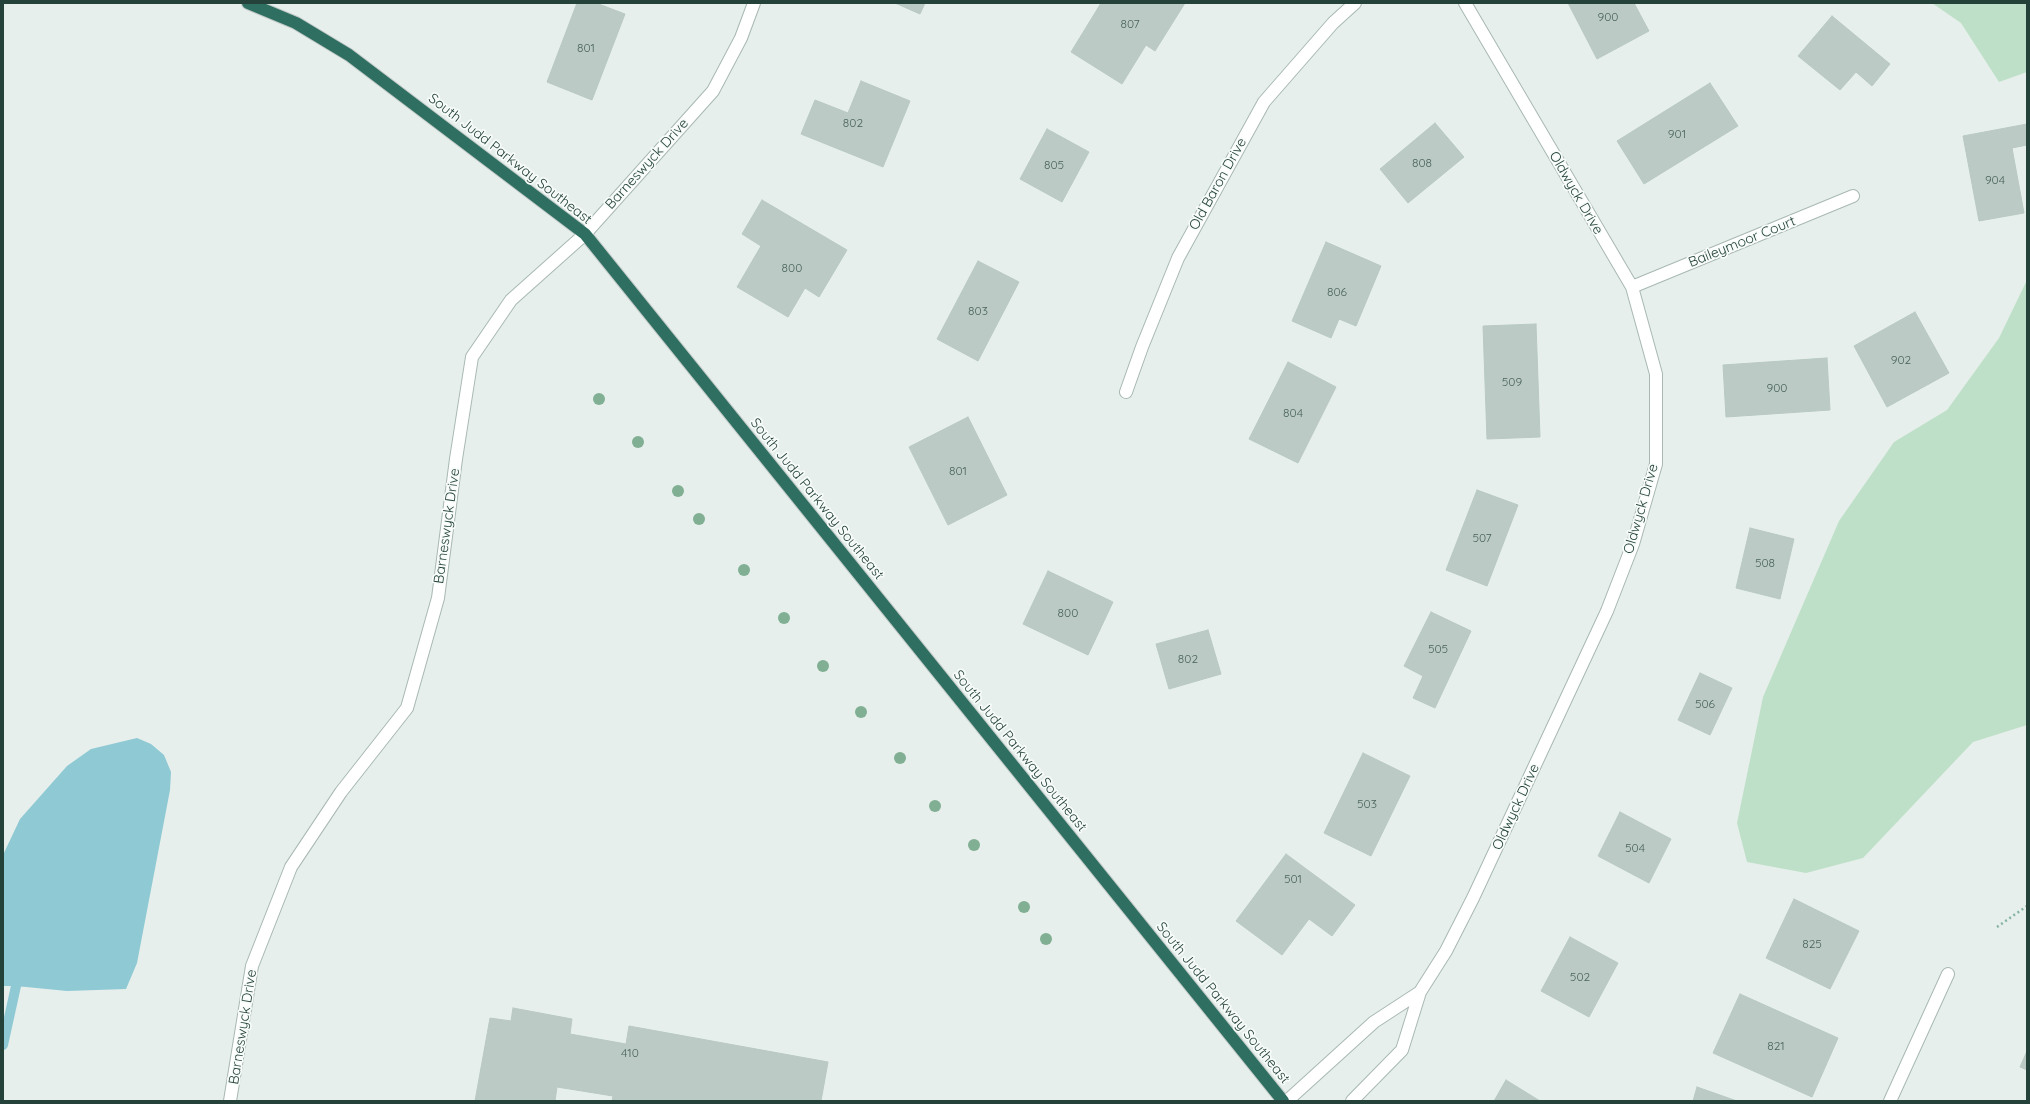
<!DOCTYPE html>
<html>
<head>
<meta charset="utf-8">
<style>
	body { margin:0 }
	#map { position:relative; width:2030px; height:1104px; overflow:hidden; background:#e6efeb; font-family:Quicksand,sans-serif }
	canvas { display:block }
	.frame { position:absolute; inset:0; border:4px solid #24423a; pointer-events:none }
</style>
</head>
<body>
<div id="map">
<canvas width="2030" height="1104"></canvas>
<div class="frame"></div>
</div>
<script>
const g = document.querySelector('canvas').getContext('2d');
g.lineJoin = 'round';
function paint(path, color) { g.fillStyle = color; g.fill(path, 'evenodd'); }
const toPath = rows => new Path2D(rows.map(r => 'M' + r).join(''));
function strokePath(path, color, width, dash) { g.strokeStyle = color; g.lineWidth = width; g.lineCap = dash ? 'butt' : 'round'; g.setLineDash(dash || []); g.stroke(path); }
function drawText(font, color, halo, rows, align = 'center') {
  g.font = font + ' Quicksand,sans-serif'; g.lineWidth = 3.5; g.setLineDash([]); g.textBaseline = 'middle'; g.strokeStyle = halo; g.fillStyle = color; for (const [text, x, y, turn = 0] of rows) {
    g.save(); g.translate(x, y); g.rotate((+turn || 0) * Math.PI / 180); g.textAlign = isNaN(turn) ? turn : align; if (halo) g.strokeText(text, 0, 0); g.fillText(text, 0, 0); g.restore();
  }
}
const green = toPath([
	[1932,3,2027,3,2027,72,1999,82,1961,23],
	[2027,280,2027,725,1973,742,1863,858,1806,873,1747,862,1737,823,1763,697,1839,521,1894,442,1947,410,1999,338]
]);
const water = toPath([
	[137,738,151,744,164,755,171,772,170,790,137,963,126,989,67,991,16,986,3,986,3,855,20,819,67,766,91,749]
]);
const stream = toPath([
	[3,1045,16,986,22,974]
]);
const building = toPath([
	[577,3,596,3,625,14,592,100,547,82,577,3],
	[895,3,925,3,920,14,895,3],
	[1101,3,1185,3,1155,51,1146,45,1122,84,1071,52,1101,3],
	[1568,3,1634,3,1649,31,1597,59,1568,3],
	[1832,16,1890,64,1872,86,1856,72,1840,90,1798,56,1832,16],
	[861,81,910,101,883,167,801,134,815,100,848,113,861,81],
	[1710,83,1738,126,1644,184,1617,141,1710,83],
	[1435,123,1464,157,1408,203,1380,169,1435,123],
	[2027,124,2027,145,2012,148,2024,213,1979,221,1963,136,2027,124],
	[1047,129,1089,152,1062,202,1020,179,1047,129],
	[762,200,847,250,819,297,805,288,788,317,737,287,761,246,742,234,762,200],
	[1326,242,1381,266,1356,326,1339,319,1331,338,1292,321,1326,242],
	[978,261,1019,282,978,361,937,339,978,261],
	[1915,312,1949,373,1887,407,1854,346,1915,312],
	[1536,324,1540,437,1487,439,1483,326,1536,324],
	[1827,358,1830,410,1726,417,1723,365,1827,358],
	[1288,362,1336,387,1298,463,1249,439,1288,362],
	[968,417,1007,495,948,525,909,447,968,417],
	[1477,490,1518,505,1487,586,1446,570,1477,490],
	[1750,528,1794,539,1780,599,1736,588,1750,528],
	[1048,571,1113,602,1088,655,1023,624,1048,571],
	[1431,612,1471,631,1435,708,1413,698,1423,676,1404,666,1431,612],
	[1208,630,1221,674,1169,689,1156,644,1208,630],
	[1700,673,1732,688,1710,735,1678,720,1700,673],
	[1363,753,1410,776,1371,856,1324,833,1363,753],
	[1620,812,1671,839,1649,883,1598,856,1620,812],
	[1286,854,1355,905,1332,936,1309,919,1282,955,1236,921,1286,854],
	[1794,899,1859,931,1830,989,1766,958,1794,899],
	[1570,937,1618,963,1589,1017,1541,991,1570,937],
	[1740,994,1838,1038,1812,1097,1713,1053,1740,994],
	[513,1008,572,1019,570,1034,626,1044,629,1026,828,1062,821,1101,612,1101,613,1096,557,1087,555,1101,475,1101,490,1018,511,1021,513,1008],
	[2027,1051,2027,1070,2020,1067,2027,1051],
	[1506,1080,1540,1101,1494,1101,1506,1080],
	[1697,1087,1737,1101,1693,1101,1697,1087]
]);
const path = toPath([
	[1997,927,2027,906]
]);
const minor = toPath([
	[1632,287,1853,196],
	[1126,392,1142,347,1178,258,1264,102,1333,23,1355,3],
	[230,1101,252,966,291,867,341,792,407,708,438,598,456,459,472,357,511,300,585,234,713,91,741,38,754,3],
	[1287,1101,1374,1022,1420,992],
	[1352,1101,1402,1050,1420,992,1446,951,1473,898,1607,611,1633,544,1656,464,1656,374,1632,287,1465,3],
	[1890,1101,1948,974]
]);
const highway = toPath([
	[248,3,296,23,349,55,585,234,1283,1101]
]);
const trees = [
	[599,399],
	[638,442],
	[678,491],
	[699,519],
	[744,570],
	[784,618],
	[823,666],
	[861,712],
	[900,758],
	[935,806],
	[974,845],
	[1024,907],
	[1046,939]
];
const numberNames = [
	["900",1608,17],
	["807",1130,24],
	["801",586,48],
	["802",853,123],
	["901",1677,134],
	["808",1422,163],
	["805",1054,165],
	["904",1995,180],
	["800",792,268],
	["806",1337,292],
	["803",978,311],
	["902",1901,360],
	["509",1512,382],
	["900",1777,388],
	["804",1293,413],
	["801",958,471],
	["507",1482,538],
	["508",1765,563],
	["800",1068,613],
	["505",1438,649],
	["802",1188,659],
	["506",1705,704],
	["503",1367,804],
	["504",1635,848],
	["501",1293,879],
	["825",1812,944],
	["502",1580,977],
	["821",1776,1046],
	["410",630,1053]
];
const streetNames = [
	["South Judd Parkway Southeast",510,159,38],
	["Barneswyck Drive",647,164,-48],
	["Old Baron Drive",1218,184,-61],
	["Oldwyck Drive",1576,193,60],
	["Baileymoor Court",1742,242,-22],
	["South Judd Parkway Southeast",817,499,51],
	["Oldwyck Drive",1641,509,-74],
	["Barneswyck Drive",447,526,-82],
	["South Judd Parkway Southeast",1020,751,51],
	["Oldwyck Drive",1516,807,-65],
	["South Judd Parkway Southeast",1223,1003,51],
	["Barneswyck Drive",243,1027,-81]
];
paint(green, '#bfe0c8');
paint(water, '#8ec9d4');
strokePath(stream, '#8ec9d4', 10);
paint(building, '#bbcac4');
strokePath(building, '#b8c9c2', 1);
strokePath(minor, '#a8b8b2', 14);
strokePath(highway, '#c2cac8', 14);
strokePath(path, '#86b3a5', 2.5, [2, 3]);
strokePath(minor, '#fff', 12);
strokePath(highway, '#2f6f62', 12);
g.fillStyle = '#80af93';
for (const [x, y] of trees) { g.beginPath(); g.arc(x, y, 6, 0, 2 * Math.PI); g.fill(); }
drawText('12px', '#4a645c', null, numberNames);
drawText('14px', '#24423a', '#f7fbf9', streetNames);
</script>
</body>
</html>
